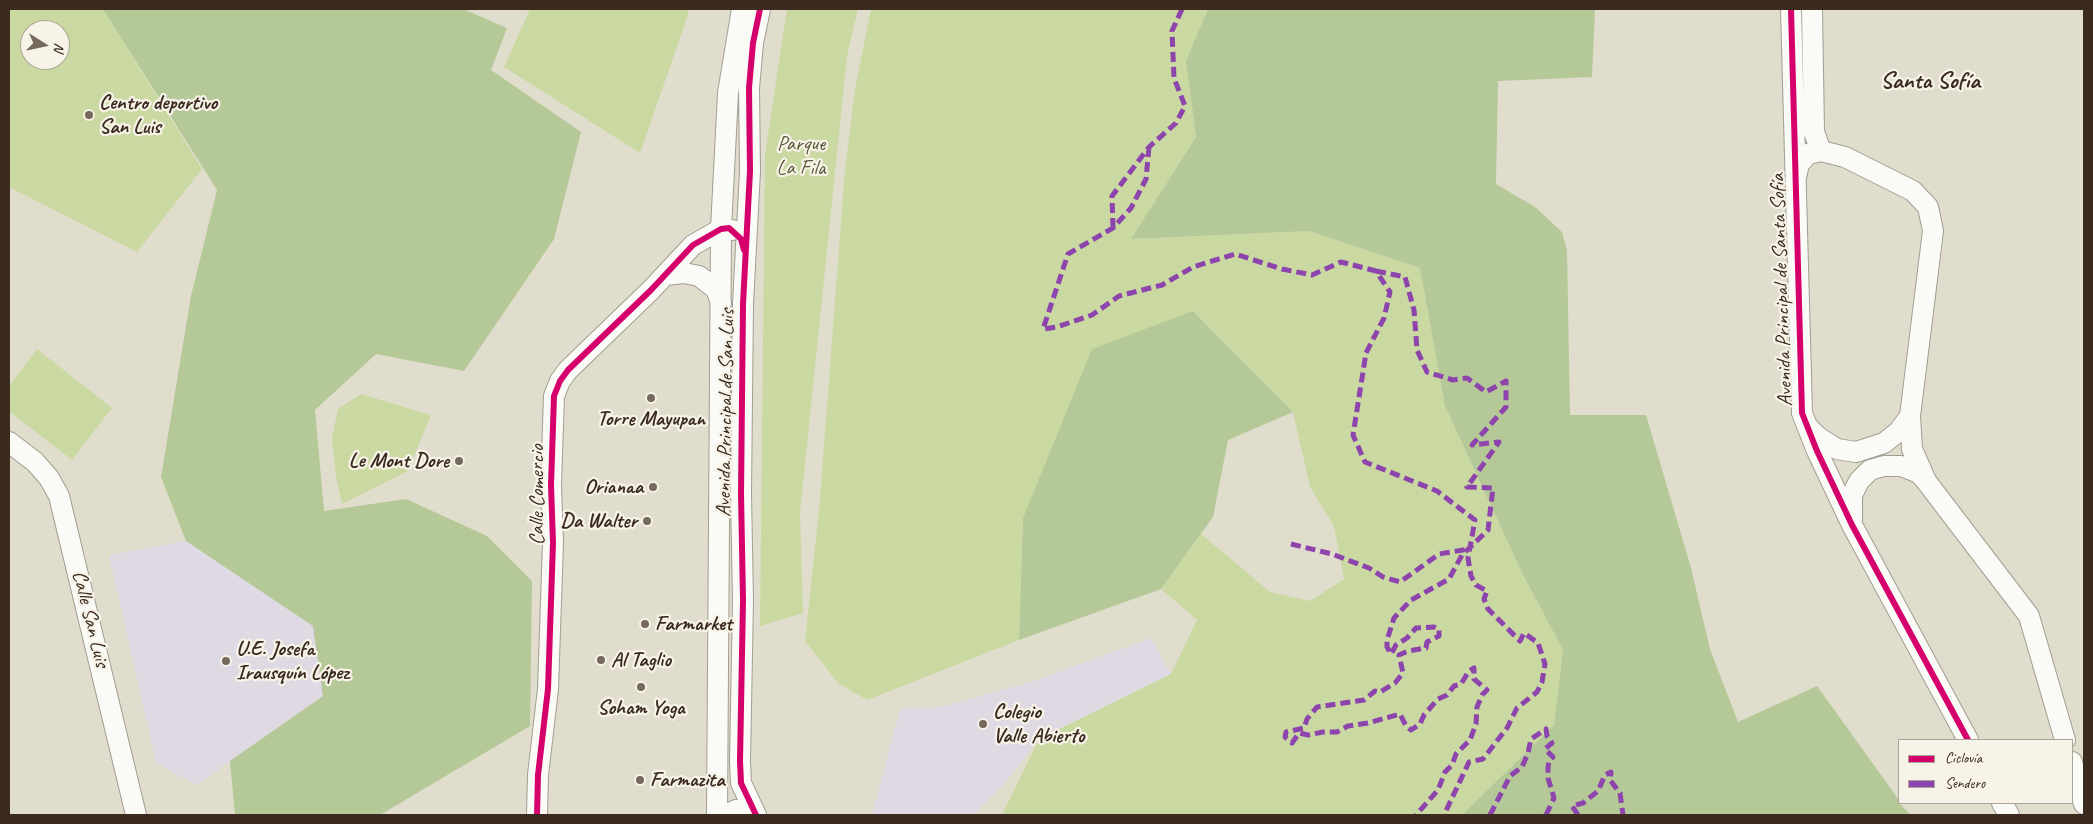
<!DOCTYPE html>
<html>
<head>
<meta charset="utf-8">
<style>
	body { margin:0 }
	#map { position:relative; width:2093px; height:824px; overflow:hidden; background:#e1ddcc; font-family:Caveat,sans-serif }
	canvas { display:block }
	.frame { position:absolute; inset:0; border:10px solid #3b2a1e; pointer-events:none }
	.legend { position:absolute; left:1898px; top:739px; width:175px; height:65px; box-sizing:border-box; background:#f7f3e8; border:1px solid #aca397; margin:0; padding:6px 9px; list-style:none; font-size:15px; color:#3b2a1e }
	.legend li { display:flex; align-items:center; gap:10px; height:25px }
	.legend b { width:25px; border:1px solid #aca397 }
	.north { position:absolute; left:20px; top:20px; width:50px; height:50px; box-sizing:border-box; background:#f7f3e8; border:1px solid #aca397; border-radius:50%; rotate:100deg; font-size:14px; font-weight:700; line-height:20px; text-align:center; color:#3b2a1e }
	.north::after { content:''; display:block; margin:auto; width:18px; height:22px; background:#75695b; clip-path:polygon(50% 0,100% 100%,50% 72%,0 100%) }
</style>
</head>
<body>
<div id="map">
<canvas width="2093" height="824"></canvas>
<div class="frame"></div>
<ul class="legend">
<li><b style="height:6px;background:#d6006c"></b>Ciclovía</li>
<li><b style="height:6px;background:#8e44ad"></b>Sendero</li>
</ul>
<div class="north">N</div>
</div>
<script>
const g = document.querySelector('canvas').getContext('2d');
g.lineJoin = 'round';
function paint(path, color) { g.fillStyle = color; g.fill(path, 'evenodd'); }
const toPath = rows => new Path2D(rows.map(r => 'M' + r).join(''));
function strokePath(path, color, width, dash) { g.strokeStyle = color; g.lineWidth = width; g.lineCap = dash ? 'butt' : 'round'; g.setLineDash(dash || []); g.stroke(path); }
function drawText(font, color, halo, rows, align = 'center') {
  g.font = font + ' Caveat,sans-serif'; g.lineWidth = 4.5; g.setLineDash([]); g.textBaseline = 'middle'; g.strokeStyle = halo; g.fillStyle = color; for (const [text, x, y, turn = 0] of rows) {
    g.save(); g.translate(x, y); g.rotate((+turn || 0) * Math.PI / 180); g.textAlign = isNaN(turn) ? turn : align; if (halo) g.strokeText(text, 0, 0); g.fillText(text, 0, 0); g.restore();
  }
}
const built = toPath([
	[186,541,313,625,323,696,196,785,156,763,109,555],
	[1151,638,1171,674,1039,739,1004,784,973,815,872,815,900,709,941,707,1028,683]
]);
const green = toPath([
	[9,9,103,9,202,169,137,252,9,187],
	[30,30,60,30,60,60,30,60],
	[530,9,688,9,688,15,640,153,504,67],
	[787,9,858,9,847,56,800,513,803,613,760,626,765,155],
	[871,9,1208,9,1186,61,1196,137,1131,239,1309,231,1420,268,1445,406,1522,573,1563,650,1554,725,1462,815,1002,815,1039,739,1171,674,1197,620,1161,589,1201,534,1270,592,1310,601,1344,579,1334,526,1310,487,1293,412,1193,311,1023,518,1019,640,867,700,838,683,805,641,819,510,845,170,855,89],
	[37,349,112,408,72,460,9,411,9,386],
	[361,394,431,415,408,471,342,504,336,477,332,438,338,409]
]);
const forest = toPath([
	[103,9,463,9,507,28,491,70,581,132,554,239,464,371,376,354,315,410,324,511,406,499,487,536,532,581,530,726,380,815,235,815,230,761,323,696,313,626,186,541,161,477,191,296,217,190],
	[1208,9,1595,9,1592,77,1498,81,1496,184,1535,207,1562,232,1567,250,1570,415,1646,415,1691,568,1710,649,1738,722,1817,686,1899,800,1899,803,1911,815,1462,815,1554,725,1563,650,1522,573,1445,406,1420,268,1309,231,1131,239,1196,137,1186,61],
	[1193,311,1293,412,1228,440,1213,517,1161,589,1019,640,1023,518,1092,349]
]);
const minor = toPath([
	[1791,9,1802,413,1817,451,1852,525,1968,740],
	[1812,9,1814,132,1821,151],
	[1796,177,1799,164,1808,154,1821,151,1845,157,1913,191,1928,207,1933,231,1910,416,1912,449,1926,481,2029,616,2065,740],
	[665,275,684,273,699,276,716,289,721,303],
	[1808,427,1818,437,1837,449,1856,452,1884,443,1899,431,1910,416],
	[9,442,35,462,49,478,59,496,136,815],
	[1852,520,1852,495,1859,481,1870,470,1884,466,1901,466,1919,473,1925,480],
	[2072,762,2084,804],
	[2002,803,2009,815],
	[537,815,538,775,548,689,553,543,551,485,554,396,560,381,568,370,651,290,693,245,721,229,732,230],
	[717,815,721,229,728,93,742,9],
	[725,815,736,810,755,815],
	[756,815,741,783,740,761,743,600,741,494,743,304,750,171,749,88,753,43,760,9]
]);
const quiet = toPath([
	[1149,147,1146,179,1131,208,1113,228,1068,254,1043,329,1057,327,1092,315,1119,296,1162,285,1193,267,1235,254,1282,269,1312,275,1341,262,1376,271,1390,292,1384,318,1366,353,1353,435,1365,462,1437,491,1475,520,1468,558,1471,576,1476,585,1487,591,1484,599,1488,609,1520,641,1524,633,1538,643,1545,664,1542,682,1537,692,1517,708,1507,728,1483,759,1469,762,1444,815],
	[1113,228,1112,196,1149,147,1176,123,1185,106,1174,78,1172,31,1182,9],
	[1376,271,1405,277,1414,310,1417,350,1427,372,1453,380,1467,378,1486,392,1506,381,1506,407,1472,445,1499,442,1467,487,1493,488,1488,530,1462,555,1449,579,1411,600,1394,618,1387,640,1387,647,1391,654,1396,645,1407,638,1416,628,1434,627,1439,629,1439,636,1427,642,1426,648,1408,651,1399,655,1403,673,1395,683,1380,692,1375,691,1364,700,1317,707,1307,719,1304,728,1286,732,1285,737,1292,743,1299,733,1308,735,1323,732,1337,732,1348,726,1368,723,1400,714,1406,726,1411,730,1420,724,1424,715,1438,699,1447,695,1454,686,1461,684,1469,671,1474,668,1474,679,1487,690,1482,695,1477,707,1476,724,1470,740,1456,754,1452,765,1445,772,1438,790,1416,815],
	[1291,544,1332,554,1369,568,1383,577,1400,582,1439,554,1469,549],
	[1490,815,1510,776,1522,767,1528,753,1531,739,1546,729,1547,736,1552,743,1545,749,1553,757,1549,761,1548,768,1548,778,1554,798,1546,815],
	[1578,815,1572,806,1583,803,1598,791,1605,775,1611,772,1610,780,1620,793,1623,815]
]);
const cycleway = toPath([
	[1791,9,1802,413,1817,451,1852,525,1968,740],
	[537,815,538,775,548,689,553,543,551,485,554,396,560,381,568,370,651,290,693,245,721,229,729,228,741,239,744,250],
	[756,815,741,783,740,761,743,600,741,494,743,304,750,171,749,88,753,43,760,9]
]);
const markers = [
	[89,115,5,"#75695b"],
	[651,398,5,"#75695b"],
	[459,461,5,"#75695b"],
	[653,487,5,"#75695b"],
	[647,521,5,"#75695b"],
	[645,624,5,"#75695b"],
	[601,660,5,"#75695b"],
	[226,661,5,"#75695b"],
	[641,687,5,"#75695b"],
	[983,724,5,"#75695b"],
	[640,780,5,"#75695b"]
];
const poiNames = [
	["Centro deportivo",99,103],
	["San Luis",99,127],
	["Torre Mayupan",651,419,"center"],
	["Le Mont Dore",449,461,"right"],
	["Orianaa",643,487,"right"],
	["Da Walter",637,521,"right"],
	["Farmarket",655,624],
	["U.E. Josefa",236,649],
	["Irausquín López",236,673],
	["Al Taglio",611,660],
	["Soham Yoga",641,708,"center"],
	["Colegio",993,712],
	["Valle Abierto",993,736],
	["Farmazita",650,780]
];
const parkNames = [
	["Parque",801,144],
	["La Fila",801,168]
];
const streetNames = [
	["Avenida Principal de Santa Sofía",1782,290,-92],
	["Avenida Principal de San Luis",726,413,-89],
	["Calle Comercio",537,495,-90],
	["Calle San Luis",90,619,76]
];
const quarterNames = [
	["Santa Sofía",1930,82]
];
paint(built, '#dfd9e3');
paint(green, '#cad9a1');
paint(forest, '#b5c897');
strokePath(minor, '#a29d92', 22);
strokePath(minor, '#fafaf7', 20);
strokePath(quiet, '#8e44ad', 5, [10, 5]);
strokePath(cycleway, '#d6006c', 6);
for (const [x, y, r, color] of markers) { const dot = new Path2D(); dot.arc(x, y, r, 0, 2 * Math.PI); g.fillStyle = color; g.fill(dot); strokePath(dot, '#f7f3e8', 2); }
drawText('bold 21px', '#3b2a1e', '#f7f3e8', poiNames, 'left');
drawText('21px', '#5a5536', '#f7f3e8', parkNames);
drawText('21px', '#3b2a1e', '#f7f3e8', streetNames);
drawText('bold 24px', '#3b2a1e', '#f7f3e8', quarterNames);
</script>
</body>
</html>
